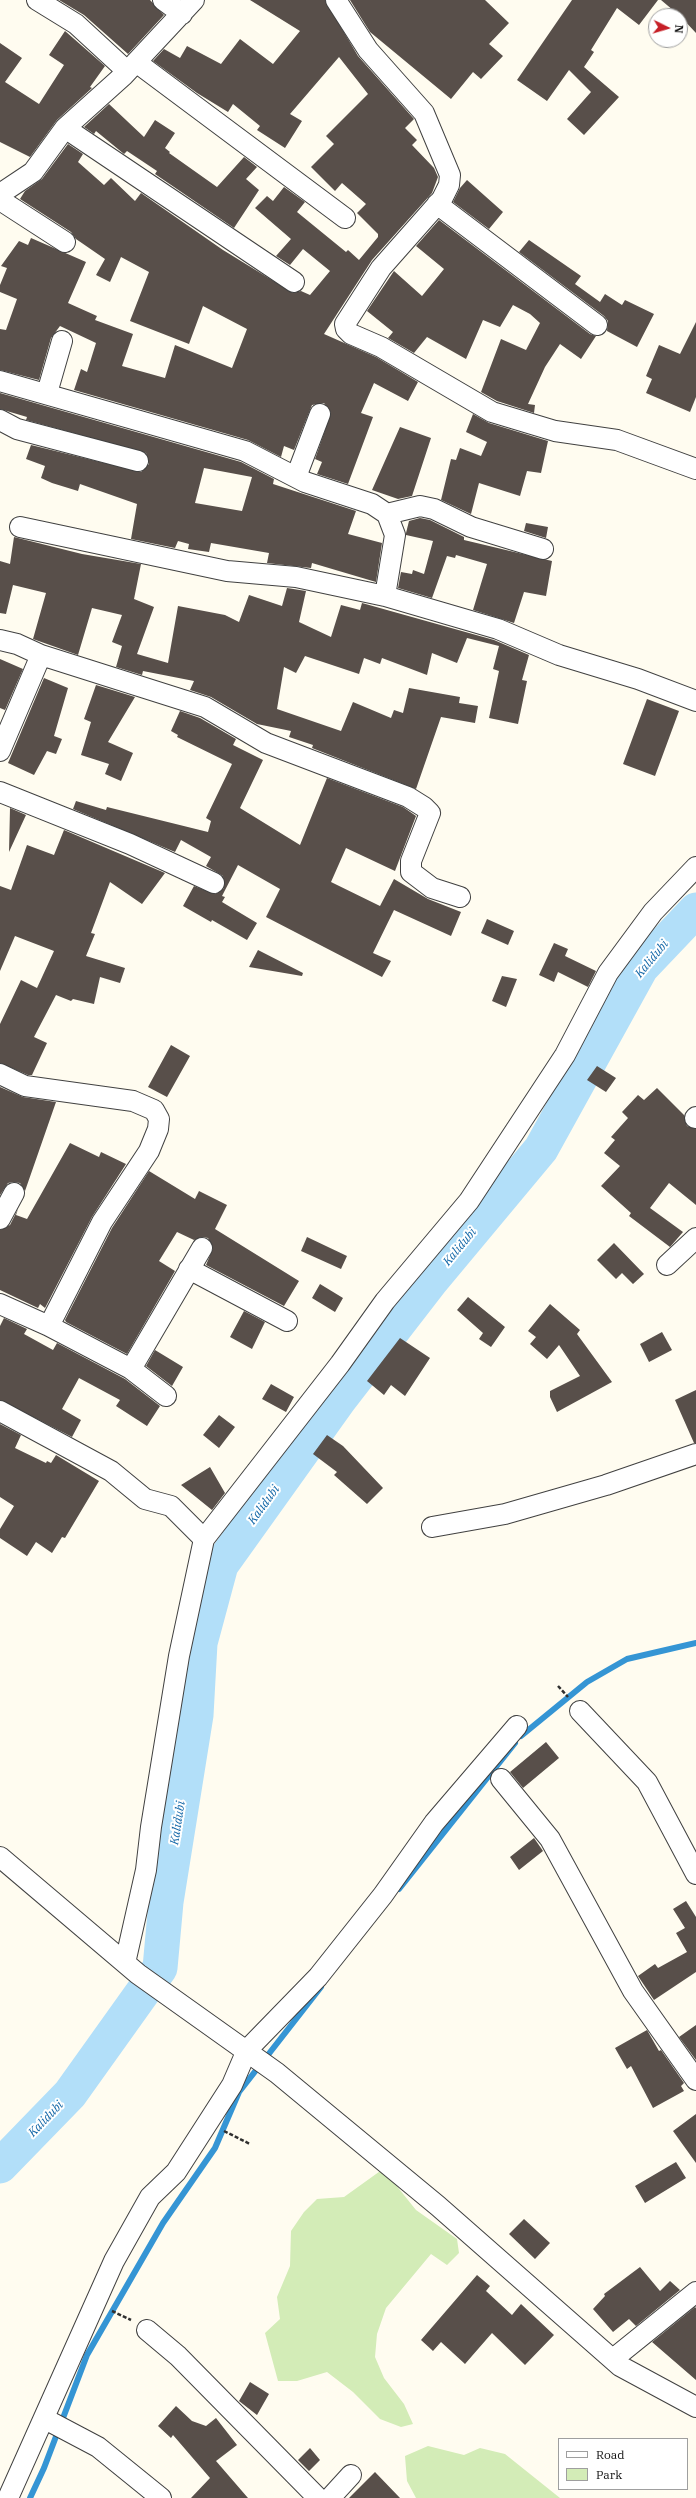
<!DOCTYPE html>
<html>
<head>
<meta charset="utf-8">
<style>
	body { margin:0 }
	#map { position:relative; width:696px; height:2498px; overflow:hidden; background:#fffcf0; font-family:"IBM Plex Serif",serif }
	canvas { display:block }
	.legend { position:absolute; left:558px; top:2438px; width:130px; height:52px; box-sizing:border-box; background:#fff; border:1px solid #9f9f9f; margin:0; padding:5px 7px; list-style:none; font-size:12px; color:#0e0e0e }
	.legend li { display:flex; align-items:center; gap:8px; height:20px }
	.legend b { width:20px; border:1px solid #9f9f9f }
	.north { position:absolute; left:648px; top:8px; width:40px; height:40px; box-sizing:border-box; background:#fff; border:1px solid #9f9f9f; border-radius:50%; rotate:95deg; font-size:11px; font-weight:700; line-height:16px; text-align:center; color:#0e0e0e }
	.north::after { content:''; display:block; margin:auto; width:14px; height:18px; background:#c61f27; clip-path:polygon(50% 0,100% 100%,50% 72%,0 100%) }
</style>
</head>
<body>
<div id="map">
<canvas width="696" height="2498"></canvas>
<ul class="legend">
<li><b style="height:5px;background:#fff"></b>Road</li>
<li><b style="height:11px;background:#d3ecb7"></b>Park</li>
</ul>
<div class="north">N</div>
</div>
<script>
const g = document.querySelector('canvas').getContext('2d');
g.lineJoin = 'round';
function paint(path, color) { g.fillStyle = color; g.fill(path, 'evenodd'); }
const toPath = rows => new Path2D(rows.map(r => 'M' + r).join(''));
function strokePath(path, color, width, dash) { g.strokeStyle = color; g.lineWidth = width; g.lineCap = dash ? 'butt' : 'round'; g.setLineDash(dash || []); g.stroke(path); }
function drawText(font, color, halo, rows, align = 'center') {
  g.font = font + ' "IBM Plex Serif",serif'; g.lineWidth = 4; g.setLineDash([]); g.textBaseline = 'middle'; g.strokeStyle = halo; g.fillStyle = color; for (const [text, x, y, turn = 0] of rows) {
    g.save(); g.translate(x, y); g.rotate((+turn || 0) * Math.PI / 180); g.textAlign = isNaN(turn) ? turn : align; if (halo) g.strokeText(text, 0, 0); g.fillText(text, 0, 0); g.restore();
  }
}
const green = toPath([
	[383,2169,416,2210,457,2239,459,2253,447,2265,431,2254,386,2308,377,2334,375,2357,384,2378,404,2404,413,2424,401,2427,380,2419,353,2392,327,2372,297,2381,278,2381,265,2333,280,2319,277,2297,290,2266,291,2231,304,2212,317,2199,344,2197],
	[428,2446,464,2455,480,2448,505,2454,560,2498,416,2498,407,2481,405,2456]
]);
const stream = toPath([
	[521,1736,587,1682,627,1659,696,1643],
	[399,1889,515,1743],
	[30,2498,44,2468,87,2355,163,2223,215,2148,239,2092,321,1987]
]);
const river = toPath([
	[0,2166,70,2094,160,1968,166,1902,196,1715,200,1643,221,1565,339,1400,431,1281,541,1149,641,968,696,910]
]);
const building = toPath([
	[59,0,150,0,164,15,128,54,84,15],
	[250,0,325,0,358,56,414,119,405,128,417,140,412,145,434,168,438,177,432,193,372,260,324,334,376,357,418,382,408,401,374,383,361,413,373,417,348,484,317,474,322,462,315,459,331,413,324,403,312,405,294,450,284,446,281,457,248,440,74,390,81,369,87,372,96,343,60,326,51,338,39,380,0,370,0,329,6,330,17,299,0,292,0,285,7,268,1,266,19,241,28,245,31,238,86,262,68,303,97,316,95,320,133,334,122,366,165,378,175,345,232,368,247,329,203,306,189,344,130,321,149,272,121,257,110,282,96,275,105,259,76,239,71,232,20,199,25,191,42,179,68,144,83,154,78,162,104,185,111,178,135,201,141,193,223,250,293,293,301,291,310,295,330,271,303,249,290,265,276,256,291,239,255,208,267,196,273,201,284,187,305,202,297,212,346,252,348,250,359,260,378,237,378,234,357,213,366,204,342,183,335,191,311,167,334,144,326,136,368,94,339,57,290,114,302,121,285,148,257,130,260,126,233,104,228,112,197,93,153,61,164,49,180,58,187,46,221,64,240,39,273,64,300,31],
	[350,0,485,0,509,23,489,44,503,56,481,79,473,72,451,99,370,32],
	[572,0,658,0,639,25,617,8,591,50,594,52,584,67,619,97,584,135,567,119,591,92,569,70,547,101,517,80],
	[661,0,696,0,696,33,680,16],
	[65,31,105,66,90,87,92,88,57,120,30,157,0,142,0,43,22,58,5,82,39,104,64,65,49,55],
	[109,104,144,137,155,120,175,133,165,148,170,152,169,153,217,187,244,157,257,167,246,179,259,190,234,228,155,174,157,171,127,151,124,154,96,131,94,134,84,127],
	[467,180,503,212,489,229,453,202,460,188],
	[439,220,590,334,596,336,581,359,560,344,545,367,528,404,535,405,534,413,497,401,481,392,501,339,526,350,540,323,530,314,513,305,500,327,483,320,466,359,427,337,414,353,388,338,393,332,367,311,394,271,422,296,444,269,416,246],
	[529,240,581,276,575,284,600,302,605,294,622,305,625,300,654,314,637,347,607,331,608,321,604,316,519,252],
	[696,322,696,397,690,412,646,393,652,379,646,376,659,345,680,354],
	[0,393,241,462,274,479,273,484,356,511,348,534,382,543,376,582,312,563,311,568,267,563,269,553,211,543,209,552,188,549,189,544,178,541,175,548,131,539,137,504,80,484,78,491,52,483,41,478,45,466,26,459,31,445,141,472,149,464,146,453,26,420,27,417,0,409],
	[204,468,252,477,242,511,195,503],
	[473,414,489,423,548,441,541,473,527,471,520,496,479,483,471,514,441,500,451,459,456,460,460,448,481,456,487,442,466,432],
	[400,427,431,438,412,496,398,499,372,490],
	[420,518,430,520,464,537,464,540,552,561,546,596,524,592,514,623,473,610,487,564,456,555,455,558,447,556,432,598,398,588,401,572,412,574,413,570,424,574,433,541,406,535,406,533,409,521],
	[526,523,548,527,546,538,524,531],
	[14,537,82,554,141,564,134,599,154,607,137,654,168,663,178,606,225,615,239,622,249,595,282,606,287,588,306,591,299,622,331,637,341,605,360,610,362,603,494,640,529,655,522,680,527,681,518,724,489,718,499,671,493,669,499,646,467,638,457,663,432,653,427,675,382,658,380,664,364,658,359,674,305,656,296,673,284,667,277,709,341,731,353,702,391,718,394,710,403,713,409,688,460,697,459,703,478,706,475,723,441,717,416,789,312,748,313,745,289,737,291,731,257,724,211,697,190,690,194,681,143,671,142,675,116,667,122,646,112,642,122,615,92,608,78,655,33,639,46,593,13,585,6,614,0,613,0,561,10,564],
	[0,659,23,669,5,710,0,708],
	[44,678,68,688,54,736,62,739,56,754,47,751,34,775,8,763],
	[96,685,135,697,108,742,133,753,121,781,105,774,109,764,81,755,91,722,84,719],
	[647,699,679,711,655,776,623,764],
	[180,711,200,718,236,739,233,745,263,760,240,808,300,845,327,778,403,807,416,816,395,871,346,848,331,882,380,906,394,879,428,899,461,912,451,936,394,910,373,953,391,961,382,977,266,917,280,889,238,865,222,896,225,897,222,902,257,923,247,940,212,920,211,922,183,906,194,886,215,894,224,888,223,876,206,866,211,857,181,840,175,852,73,809,76,801,106,810,107,807,208,832,211,821,206,818,232,764,177,737,178,735,171,731],
	[10,808,26,815,9,852],
	[64,830,165,873,142,904,110,882,91,933,95,934,86,956,125,968,120,983,100,977,94,1004,73,999,71,1001,56,995,34,1037,47,1043,32,1075,28,1075,0,1063,0,1024,21,980,37,988,54,951,15,936,0,971,0,886,11,890,27,845,54,855],
	[487,919,514,931,508,945,481,933],
	[554,943,568,949,565,956,596,971,588,987,558,972,554,982,539,975],
	[258,950,303,973,302,976,249,967],
	[502,976,517,979,506,1007,492,1001],
	[171,1045,190,1056,167,1097,148,1087],
	[597,1066,616,1078,606,1092,587,1080],
	[0,1087,23,1097,56,1102,25,1191,20,1183,13,1182,8,1183,0,1195],
	[657,1088,684,1115,687,1126,696,1129,696,1205,669,1183,650,1208,683,1232,670,1247,629,1216,631,1213,601,1186,620,1166,604,1153,615,1140,611,1137,628,1118,622,1112,638,1095,644,1100],
	[70,1143,99,1157,101,1152,126,1164,92,1217,45,1308,40,1304,38,1308,0,1290,0,1230,10,1225,18,1209,16,1215,27,1219],
	[149,1171,195,1199,199,1191,227,1205,215,1229,299,1281,284,1306,206,1265,213,1248,208,1238,202,1237,194,1240,177,1232,159,1261,175,1271,127,1354,66,1322,65,1320,112,1228],
	[307,1237,347,1256,341,1269,301,1251],
	[614,1243,644,1274,633,1284,622,1273,616,1279,597,1260],
	[320,1284,343,1298,335,1312,312,1298],
	[468,1297,505,1327,491,1347,479,1339,483,1333,457,1310],
	[550,1304,580,1330,577,1334,612,1382,557,1412,550,1397,550,1391,580,1376,559,1345,547,1359,530,1344,536,1337,528,1331],
	[244,1311,265,1322,252,1349,230,1337],
	[4,1318,27,1329,24,1334,53,1350,57,1343,125,1379,160,1406,147,1426,116,1406,120,1400,79,1378,62,1409,81,1420,72,1437,0,1400,0,1326],
	[662,1332,672,1350,649,1362,640,1344],
	[400,1338,430,1358,405,1396,391,1385,384,1395,367,1381],
	[155,1350,183,1367,172,1386,146,1366],
	[271,1384,294,1397,286,1412,262,1399],
	[696,1390,696,1443,694,1443,675,1400],
	[219,1415,235,1427,219,1448,203,1435],
	[0,1424,21,1435,15,1448,46,1463,47,1461,51,1463,56,1455,99,1481,65,1538,62,1537,52,1553,36,1542,27,1556,0,1538,0,1529,14,1506,0,1497],
	[327,1435,343,1446,383,1488,367,1504,334,1475,337,1472,313,1454],
	[210,1467,225,1493,212,1510,181,1485],
	[546,1742,559,1758,523,1788,510,1772],
	[534,1838,543,1851,519,1870,510,1857],
	[686,1901,696,1917,696,1972,654,2000,638,1976,655,1964,658,1968,687,1952,676,1933,685,1928,673,1909],
	[696,2025,696,2060,679,2037],
	[647,2030,659,2051,661,2050,684,2083,681,2086,684,2091,653,2108,631,2066,627,2069,615,2048],
	[696,2114,696,2163,673,2131],
	[676,2162,686,2178,645,2203,635,2186],
	[524,2219,550,2243,535,2259,509,2234],
	[640,2267,660,2291,670,2281,680,2290,636,2326,629,2319,613,2332,593,2309,605,2296,604,2294],
	[477,2275,490,2286,486,2291,512,2315,521,2304,554,2335,525,2365,492,2333,465,2364,441,2342,433,2351,421,2340],
	[695,2307,696,2308,696,2380,652,2342],
	[250,2382,269,2394,257,2415,239,2401],
	[176,2406,192,2421,206,2426,216,2418,237,2445,216,2461,248,2498,191,2498,210,2478,173,2435,171,2438,158,2426],
	[310,2448,320,2460,309,2471,298,2460],
	[375,2472,400,2498,349,2498]
]);
const path = toPath([
	[558,1686,568,1697],
	[224,2131,250,2144],
	[112,2311,131,2320]
]);
const street = toPath([
	[37,0,76,24,127,71],
	[163,0,182,14],
	[336,0,368,50,424,113,450,175,449,185,442,199,381,268,345,324,346,329,351,334,381,347,492,412,555,431,617,440,696,469],
	[136,62,345,218],
	[65,128,294,282],
	[0,194,33,172,65,128,124,75,194,0],
	[0,200,65,242],
	[437,204,597,325],
	[0,381,245,451,305,482,372,504,387,514,395,535,385,596],
	[47,393,62,341],
	[0,420,17,429,138,461],
	[296,477,320,414],
	[387,514,420,506,434,509,471,527,543,549],
	[20,527,227,571,296,577,385,596,498,629,559,655,638,679,696,701],
	[0,640,17,644,41,655],
	[0,751,41,655,205,707,266,743,408,797,424,807,430,813,411,861,411,872,432,888,460,897],
	[0,792,130,844,214,883],
	[0,1074,25,1086,133,1101,154,1110,159,1119,158,1129,149,1151,102,1222,49,1326,0,1304],
	[695,1118,696,1117],
	[0,1219,14,1193],
	[667,1265,696,1238],
	[189,1269,287,1321],
	[49,1326,131,1369,166,1396],
	[131,1369,202,1248],
	[0,1411,111,1471,145,1499,171,1506,204,1539],
	[432,1527,505,1514,606,1485,696,1454],
	[580,1711,647,1782,696,1874],
	[501,1779,550,1839,633,1991,696,2080],
	[0,1857,138,1974,277,2073,438,2206,620,2366,696,2407],
	[125,1963,146,1870,151,1827,179,1656,204,1539,340,1364,385,1301,469,1201,565,1055,608,973,653,912,696,867],
	[147,2330,178,2356,318,2498],
	[613,2359,696,2292],
	[45,2419,98,2447,161,2498],
	[8,2498,114,2261,150,2197,176,2172,232,2085,247,2050,318,1977,383,1895,434,1823,517,1726],
	[330,2498,351,2475]
]);
const waterNames = [
	["Kalidubi",652,959,-50],
	["Kalidubi",460,1247,-50],
	["Kalidubi",264,1505,-54],
	["Kalidubi",178,1823,-81],
	["Kalidubi",46,2119,-46]
];
paint(green, '#d3ecb7');
strokePath(stream, '#3595d4', 6);
strokePath(river, '#b2dff9', 35);
paint(building, '#584f4a');
strokePath(street, '#414141', 22);
strokePath(path, '#303030', 2.5, [4, 2]);
strokePath(street, '#fff', 20);
drawText('italic 12px', '#1166a7', '#fff', waterNames);
</script>
</body>
</html>
